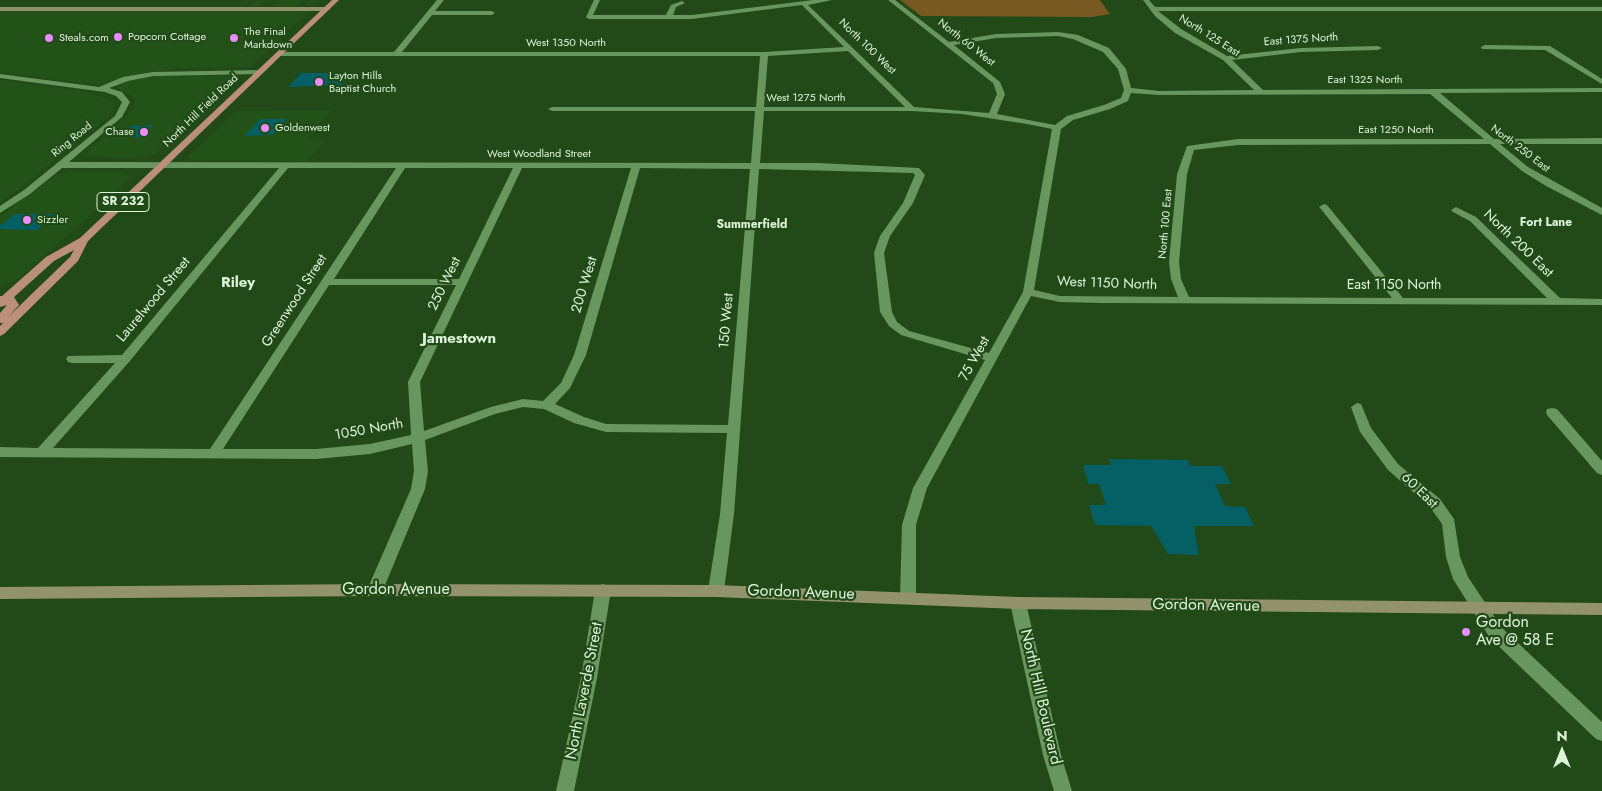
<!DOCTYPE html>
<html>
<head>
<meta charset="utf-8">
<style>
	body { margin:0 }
	#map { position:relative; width:1602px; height:791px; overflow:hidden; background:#214a18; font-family:Jost,sans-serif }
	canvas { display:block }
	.north { position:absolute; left:1537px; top:726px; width:50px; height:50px; -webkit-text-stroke:4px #214a18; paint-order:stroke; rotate:0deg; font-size:14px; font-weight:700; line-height:20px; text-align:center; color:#dcf4d7 }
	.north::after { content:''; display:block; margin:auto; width:18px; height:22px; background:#dcf4d7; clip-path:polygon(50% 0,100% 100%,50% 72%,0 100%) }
</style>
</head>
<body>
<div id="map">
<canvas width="1602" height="791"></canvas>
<div class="north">N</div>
</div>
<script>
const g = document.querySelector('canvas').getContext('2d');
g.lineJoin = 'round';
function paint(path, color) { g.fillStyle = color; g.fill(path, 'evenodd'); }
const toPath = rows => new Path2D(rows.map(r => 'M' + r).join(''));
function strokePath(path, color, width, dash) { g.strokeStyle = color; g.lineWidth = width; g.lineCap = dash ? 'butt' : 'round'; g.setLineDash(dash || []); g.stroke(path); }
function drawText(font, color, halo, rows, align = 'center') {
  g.font = font + ' Jost,sans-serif'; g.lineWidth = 4.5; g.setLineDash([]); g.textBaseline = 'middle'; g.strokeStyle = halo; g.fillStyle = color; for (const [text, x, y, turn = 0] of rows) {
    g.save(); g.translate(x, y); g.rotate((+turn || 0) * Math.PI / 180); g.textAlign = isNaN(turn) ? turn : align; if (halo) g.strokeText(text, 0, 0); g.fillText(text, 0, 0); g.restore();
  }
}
const built = toPath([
	[247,0,250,0,243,6,251,6,258,0,266,0,260,6,271,6,280,0,303,0,296,6,305,6,310,0,321,0,307,6,239,6],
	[0,12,308,12,250,67,180,68,138,74,97,85,0,72],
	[158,75,240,76,153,155,137,158,82,157,134,108,135,102,131,95,115,86,134,79],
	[0,80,81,91,115,101,110,116,17,191,0,202],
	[331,110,307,139,325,140,307,161,190,160,189,156,236,111],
	[70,172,122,172,130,175,128,180,84,221,18,279,0,286,0,216,57,175]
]);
const green = toPath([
	[900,0,1100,0,1110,14,1092,17,921,16]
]);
const building = toPath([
	[301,73,324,73,351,74,341,85,288,87],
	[260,119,287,119,274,134,245,136],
	[153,125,139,138,121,135,131,126],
	[15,214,54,214,37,230,0,229,0,226],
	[1109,459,1188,460,1190,466,1222,466,1231,484,1215,484,1225,506,1245,507,1254,526,1194,526,1199,555,1168,554,1151,526,1095,525,1089,505,1106,505,1099,484,1088,484,1083,465,1111,465]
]);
const street = toPath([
	[437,0,444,0,435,11,492,11,495,13,492,15,432,15,402,52,764,52,844,47,802,5,692,19,589,19,586,17,594,0,600,0,593,15,666,15,671,5,682,1,685,3,676,7,673,15,692,15,813,0,832,0,808,5,914,107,989,113,997,94,993,83,888,0,895,0,949,42,996,34,1058,32,1078,35,1109,48,1126,69,1131,88,1159,91,1254,90,1223,60,1175,33,1155,16,1143,0,1149,0,1155,7,1602,7,1602,11,1158,11,1181,29,1227,56,1301,48,1378,46,1382,48,1378,50,1301,52,1232,60,1263,90,1602,88,1602,92,1440,93,1494,139,1602,138,1602,144,1500,144,1528,167,1602,208,1602,215,1546,186,1522,171,1490,144,1238,145,1194,150,1187,174,1179,262,1181,279,1189,297,1392,298,1321,209,1319,207,1324,204,1327,205,1403,298,1547,298,1470,221,1453,212,1451,210,1456,207,1476,217,1560,298,1602,299,1602,305,1102,303,1060,302,1031,296,927,488,916,525,916,598,913,602,908,604,903,602,900,598,902,525,913,488,985,360,901,335,889,326,880,312,874,253,880,236,903,203,915,175,913,173,759,169,734,514,724,591,721,595,716,597,711,595,708,591,720,514,727,433,606,432,574,423,544,409,523,407,495,414,425,440,428,471,425,489,383,590,380,594,375,596,370,594,367,590,411,489,414,471,412,444,370,454,316,459,0,457,0,447,38,448,115,363,72,363,68,362,66,359,68,356,122,355,279,168,62,168,30,194,0,213,0,206,24,190,115,116,122,102,116,96,105,92,0,78,0,74,99,87,123,77,153,72,260,70,264,72,260,74,153,76,128,81,109,88,122,92,130,102,122,117,69,162,751,163,755,111,552,111,548,109,552,107,756,107,760,56,280,56,276,54,280,52,394,52,437,0],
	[1058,36,1073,39,1103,52,1118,69,1124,90,1121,98,1104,105,1067,116,1055,125,997,114,1005,94,1000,82,954,45,996,38,1058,36],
	[848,51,905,107,764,107,768,56,848,51],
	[1131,93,1159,95,1430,94,1484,139,1238,139,1187,146,1177,174,1169,262,1171,279,1178,297,1060,296,1034,290,1061,129,1073,120,1110,109,1128,101,1131,93],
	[764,111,912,111,962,114,1027,124,1052,129,1023,292,989,353,909,331,897,322,892,312,884,253,890,236,913,203,925,175,919,168,818,163,760,163,764,111],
	[288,168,396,168,210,449,53,448,129,362,288,168],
	[405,168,513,168,459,279,334,279,405,168],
	[522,168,631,168,574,355,561,383,543,401,523,399,491,407,424,431,420,382,522,168],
	[640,168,750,169,728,425,606,424,584,417,555,404,570,388,586,355,640,168],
	[329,285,456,285,408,382,411,435,370,444,316,449,223,449,329,285],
	[1485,45,1550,46,1602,79,1602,84,1545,50,1482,49,1481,47,1485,45],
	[1357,403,1361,404,1371,428,1398,464,1440,499,1454,519,1460,557,1468,577,1502,628,1602,722,1602,741,1596,739,1490,638,1453,579,1446,557,1442,524,1430,507,1388,470,1360,432,1351,407,1357,403],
	[1552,408,1557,409,1602,461,1602,475,1597,473,1547,415,1546,412,1547,409,1552,408],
	[603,584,608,586,611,590,597,678,574,791,556,791,581,678,595,590,598,586,603,584],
	[1018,597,1024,598,1026,603,1061,755,1072,791,1054,791,1043,755,1010,603,1012,598,1018,597]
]);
const secondary = toPath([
	[0,7,327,7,330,9,327,11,0,11,0,7],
	[375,584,716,585,1018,597,1602,603,1602,615,1018,609,716,597,375,596,0,599,0,587,375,584]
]);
const primary = toPath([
	[332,0,339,0,88,241,78,261,4,334,0,336,0,326,3,323,0,323,0,313,7,305,0,307,0,296,2,296,46,257,80,238,332,0],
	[74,250,70,257,8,317,19,305,14,297,54,261,74,250]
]);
const markers = [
	[118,37,5,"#e98dfe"],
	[49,38,5,"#e98dfe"],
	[234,38,5,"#e98dfe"],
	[319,82,5,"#e98dfe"],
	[265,128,5,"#e98dfe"],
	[144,132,5,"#e98dfe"],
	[27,220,5,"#e98dfe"],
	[1466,632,5,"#e98dfe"]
];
const farPoinames = [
	["The Final",244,32],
	["Markdown",244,45],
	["Popcorn Cottage",128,37],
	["Steals.com",59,38],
	["Layton Hills",329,76],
	["Baptist Church",329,89],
	["Goldenwest",275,128],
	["Chase",134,132,"right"],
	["Sizzler",37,220]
];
const farStreetnames = [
	["North 125 East",1209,36,32],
	["East 1375 North",1301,40,-4],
	["West 1350 North",566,43],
	["North 60 West",966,43,38],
	["North 100 West",867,47,44],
	["East 1325 North",1365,80],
	["West 1275 North",806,98],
	["North Hill Field Road",201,111,-44],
	["East 1250 North",1396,130],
	["Ring Road",72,140,-39],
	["North 250 East",1520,149,37],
	["West Woodland Street",539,154],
	["North 100 East",1166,224,-85]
];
const shields = [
	[123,202,52]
];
const shieldNames = [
	["SR 232",123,202]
];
const farNeighbourhoodnames = [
	["Fort Lane",1546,223],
	["Summerfield",752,225]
];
const streetNames = [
	["North 200 East",1518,244,44],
	["250 West",445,284,-64],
	["West 1150 North",1107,284,2],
	["200 West",585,285,-73],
	["East 1150 North",1394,286],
	["Laurelwood Street",154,300,-50],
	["Greenwood Street",295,301,-57],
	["150 West",727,321,-85],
	["75 West",975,359,-61],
	["1050 North",369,430,-10],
	["60 East",1419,491,44]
];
const neighbourhoodNames = [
	["Riley",238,283],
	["Jamestown",459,339]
];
const nearStreetnames = [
	["Gordon Avenue",396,590],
	["Gordon Avenue",801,593,2],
	["Gordon Avenue",1206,606,1],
	["North Laverde Street",585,691,-79],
	["North Hill Boulevard",1040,697,77]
];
const nearPoinames = [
	["Gordon",1476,623],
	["Ave @ 58 E",1476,641]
];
paint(built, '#235219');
paint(green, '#775921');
paint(building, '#046064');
paint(street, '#69955f');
paint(secondary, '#92926c');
paint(primary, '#bc8f7a');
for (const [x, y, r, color] of markers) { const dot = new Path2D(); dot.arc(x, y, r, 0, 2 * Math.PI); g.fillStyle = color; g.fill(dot); strokePath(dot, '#214a18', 2); }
drawText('11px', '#dcf4d7', '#214a18', farPoinames, 'left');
drawText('11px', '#dcf4d7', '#214a18', farStreetnames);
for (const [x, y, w] of shields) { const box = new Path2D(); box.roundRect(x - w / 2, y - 9.5, w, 19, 4); g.fillStyle = '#214a18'; g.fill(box); strokePath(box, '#dcf4d7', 1); }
drawText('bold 12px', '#dcf4d7', null, shieldNames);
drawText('bold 12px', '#dcf4d7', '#214a18', farNeighbourhoodnames);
drawText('14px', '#dcf4d7', '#214a18', streetNames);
drawText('bold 15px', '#dcf4d7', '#214a18', neighbourhoodNames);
drawText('16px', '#dcf4d7', '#214a18', nearStreetnames);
drawText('16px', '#dcf4d7', '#214a18', nearPoinames, 'left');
</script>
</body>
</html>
